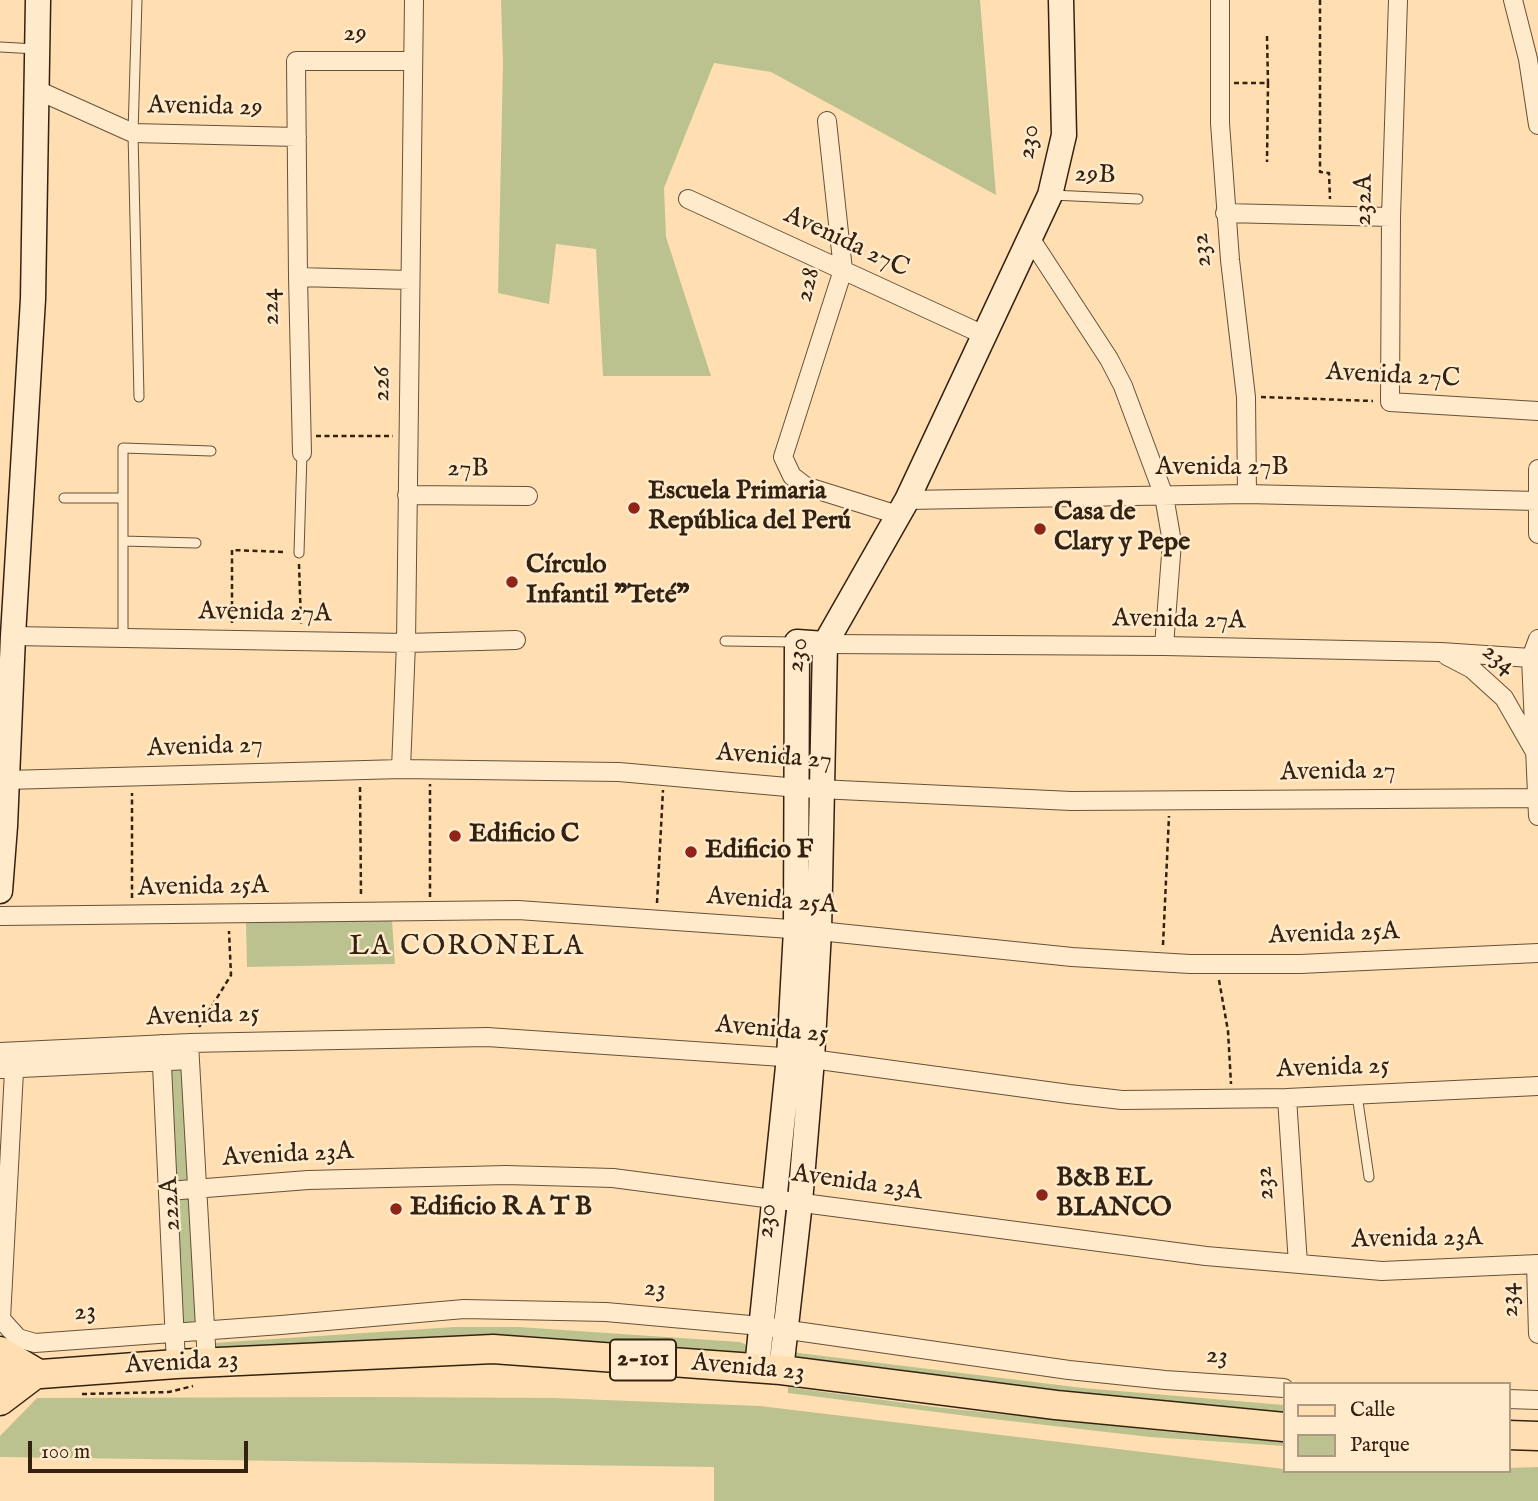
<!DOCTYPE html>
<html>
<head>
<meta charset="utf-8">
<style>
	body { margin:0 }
	#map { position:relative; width:1538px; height:1501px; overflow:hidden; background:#ffdfb1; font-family:"IM FELL English",serif }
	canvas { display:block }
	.legend { position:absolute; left:1283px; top:1382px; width:228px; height:91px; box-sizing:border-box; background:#ffeacc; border:2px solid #ad9a82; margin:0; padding:9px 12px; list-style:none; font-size:21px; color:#332212 }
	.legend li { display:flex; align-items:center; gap:14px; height:35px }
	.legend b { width:35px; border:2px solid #ad9a82 }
	.scale { position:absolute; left:28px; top:1441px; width:220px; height:32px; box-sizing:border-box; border:4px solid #332212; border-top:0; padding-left:9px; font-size:21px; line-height:24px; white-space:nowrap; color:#332212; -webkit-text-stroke:5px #ffeacc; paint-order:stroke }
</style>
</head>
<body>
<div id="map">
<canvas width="1538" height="1501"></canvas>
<ul class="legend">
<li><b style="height:9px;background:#ffdfb1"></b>Calle</li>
<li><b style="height:19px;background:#bcc28f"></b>Parque</li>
</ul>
<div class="scale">100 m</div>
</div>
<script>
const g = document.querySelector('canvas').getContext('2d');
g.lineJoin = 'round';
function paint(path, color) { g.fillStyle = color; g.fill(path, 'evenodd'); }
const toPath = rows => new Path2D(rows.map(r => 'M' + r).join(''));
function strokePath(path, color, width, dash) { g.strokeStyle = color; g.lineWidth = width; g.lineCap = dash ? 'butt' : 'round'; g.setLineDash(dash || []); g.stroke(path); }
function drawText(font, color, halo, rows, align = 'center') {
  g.font = font + ' "IM FELL English",serif'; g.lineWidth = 5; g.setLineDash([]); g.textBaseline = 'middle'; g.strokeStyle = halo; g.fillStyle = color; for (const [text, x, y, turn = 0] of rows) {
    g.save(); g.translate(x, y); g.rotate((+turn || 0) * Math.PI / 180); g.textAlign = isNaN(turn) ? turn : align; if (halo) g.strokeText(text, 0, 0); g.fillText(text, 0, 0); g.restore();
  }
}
const green = toPath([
	[501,0,980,0,996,195,771,72,714,63,664,188,666,237,711,376,603,376,596,249,556,244,549,304,498,293,503,64],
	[392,920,395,964,247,967,246,922],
	[176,1065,182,1065,190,1181,177,1184,174,1178,172,1070],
	[180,1199,188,1199,191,1203,196,1322,192,1326,181,1327,175,1203],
	[454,1327,519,1327,740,1342,745,1344,748,1352,744,1356,520,1338,455,1337,214,1351,213,1343],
	[791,1352,1083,1388,1284,1405,1284,1414,1083,1397,791,1361],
	[788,1387,935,1407,1170,1432,1284,1441,1284,1446,1150,1437,975,1417,788,1393],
	[372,1397,554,1398,760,1406,1284,1469,1284,1471,1508,1471,1508,1468,1538,1467,1538,1501,714,1501,714,1467,0,1457,0,1436,37,1398]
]);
const path = toPath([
	[1320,0,1320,172,1329,173,1330,199],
	[1267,36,1268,83],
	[1234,83,1268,83,1267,162],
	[1261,397,1373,401],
	[316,436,393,436],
	[299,564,301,624],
	[232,623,232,550,286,552],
	[360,787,361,896],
	[430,897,430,784],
	[132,898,132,793],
	[657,903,663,790],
	[1163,945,1169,816],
	[1219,980,1228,1031,1231,1084],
	[199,1027,231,975,229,931],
	[82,1394,169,1392,193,1386]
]);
const lane = toPath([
	[137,0,133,133,139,397],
	[0,47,36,49],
	[1052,195,1138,199],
	[64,498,123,498],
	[123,541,196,543],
	[299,553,302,453],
	[123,638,123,448,211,451],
	[725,641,796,642],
	[1357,1095,1369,1177]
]);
const street = toPath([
	[1220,0,1220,123,1230,260,1246,397,1247,494],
	[1398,0,1391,217,1390,402,1538,411],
	[1513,0,1528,59,1538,125],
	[37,90,133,133,297,137],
	[827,121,843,270,783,457,792,476,805,486,898,515],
	[688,199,984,335],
	[1225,213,1391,217],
	[1030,238,1109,359,1123,386,1164,496,1172,542,1164,646],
	[298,277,410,280],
	[302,453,298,277,296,61,413,61],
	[1538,469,1538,534],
	[407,495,528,496],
	[907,500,1247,494,1537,501],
	[13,636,406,643,516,640],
	[1538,639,1531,658,1538,816],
	[825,644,1164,646,1441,652,1531,658],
	[1447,656,1472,669,1504,698,1535,752],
	[401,769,406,643,414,0],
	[7,780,401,769,619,772,798,788,1071,801,1537,798],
	[0,916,518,910,819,931,1072,957,1190,964,1300,964,1538,953],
	[189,1043,207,1363],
	[161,1044,176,1364],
	[0,1052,189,1043,487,1037,812,1059,1069,1094,1122,1100,1287,1098,1538,1086],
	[15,1052,1,1319,18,1338,35,1343,281,1325,464,1309,606,1312,761,1326,1069,1370,1165,1380,1284,1388],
	[0,1069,190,1060],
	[1287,1098,1298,1264],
	[168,1191,308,1180,506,1175,613,1178,1206,1256,1382,1271,1538,1264],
	[1536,1264,1538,1334],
	[1508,1399,1538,1400]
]);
const secondary = toPath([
	[0,891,5,826,13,636,33,299,38,0],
	[757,1368,789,1057,796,930,797,642,825,644],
	[781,1370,800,1202,812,1059,819,931,825,644,907,500,1050,195,1064,135,1061,0]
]);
const primary = toPath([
	[0,1351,37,1373,0,1401],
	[0,1377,176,1364,493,1349,781,1370,1056,1405,1284,1427],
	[1508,1435,1538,1436]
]);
const markers = [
	[634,508,7,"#8f2418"],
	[1040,529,7,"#8f2418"],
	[512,582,7,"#8f2418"],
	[455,836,7,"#8f2418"],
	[691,852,7,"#8f2418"],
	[1042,1195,7,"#8f2418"],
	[396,1209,7,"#8f2418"]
];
const shields = [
	[643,1360,66]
];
const shieldNames = [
	["2-101",643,1360]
];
const streetNames = [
	["29",355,35],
	["Avenida 29",205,108,1],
	["230",1030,142,-81],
	["29B",1095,176,3],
	["232A",1365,200,-89],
	["Avenida 27C",846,243,25],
	["232",1203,250,-96],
	["228",809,285,-75],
	["224",272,307,-91],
	["Avenida 27C",1393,377,3],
	["226",383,384,-89],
	["Avenida 27B",1222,469],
	["27B",468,470,1],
	["Avenida 27A",265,614,1],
	["Avenida 27A",1179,621,1],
	["230",799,655,-81],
	["234",1498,660,39],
	["Avenida 27",205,748,-2],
	["Avenida 27",774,758,4],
	["Avenida 27",1338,773,-1],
	["Avenida 25A",203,888,-1],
	["Avenida 25A",772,902,4],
	["Avenida 25A",1334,935,-2],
	["Avenida 25",203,1017,-2],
	["Avenida 25",772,1031,5],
	["Avenida 25",1333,1069,-2],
	["Avenida 23A",288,1156,-3],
	["232",1266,1183,-94],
	["Avenida 23A",857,1184,8],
	["222A",172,1204,-93],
	["230",768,1221,-84],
	["Avenida 23A",1417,1240,-1],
	["23",655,1290,5],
	["234",1511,1300,-92],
	["23",85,1313,-5],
	["23",1217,1357,4],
	["Avenida 23",182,1364,-3],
	["Avenida 23",748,1369,5]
];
const poiNames = [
	["Escuela Primaria",648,493],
	["República del Perú",648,523],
	["Casa de",1054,514],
	["Clary y Pepe",1054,544],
	["Círculo",526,567],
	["Infantil \"Teté\"",526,597],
	["Edificio C",469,836],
	["Edificio F",705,852],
	["B&B EL",1056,1180],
	["BLANCO",1056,1210],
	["Edificio R A T B",410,1209]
];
const neighbourhoodNames = [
	["LA CORONELA",467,948]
];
paint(green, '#bcc28f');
strokePath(lane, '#66513a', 11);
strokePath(street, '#66513a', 20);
strokePath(secondary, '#332212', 27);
strokePath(primary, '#332212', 31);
strokePath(path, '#332212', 2.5, [5, 3.5]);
strokePath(lane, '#ffeacc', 9);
strokePath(street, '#ffeacc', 18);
strokePath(secondary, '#ffeacc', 24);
strokePath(primary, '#ffdfb1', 28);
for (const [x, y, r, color] of markers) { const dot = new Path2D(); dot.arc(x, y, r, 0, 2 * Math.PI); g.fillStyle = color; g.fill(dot); strokePath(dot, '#ffeacc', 2.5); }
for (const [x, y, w] of shields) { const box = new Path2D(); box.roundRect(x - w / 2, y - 20.5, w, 41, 5); g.fillStyle = '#ffeacc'; g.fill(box); strokePath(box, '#332212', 2); }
drawText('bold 24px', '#332212', null, shieldNames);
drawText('26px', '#332212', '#ffeacc', streetNames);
drawText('bold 26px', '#332212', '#ffeacc', poiNames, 'left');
g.letterSpacing = '2px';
drawText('28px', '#332212', '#ffeacc', neighbourhoodNames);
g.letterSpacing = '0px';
</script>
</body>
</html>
